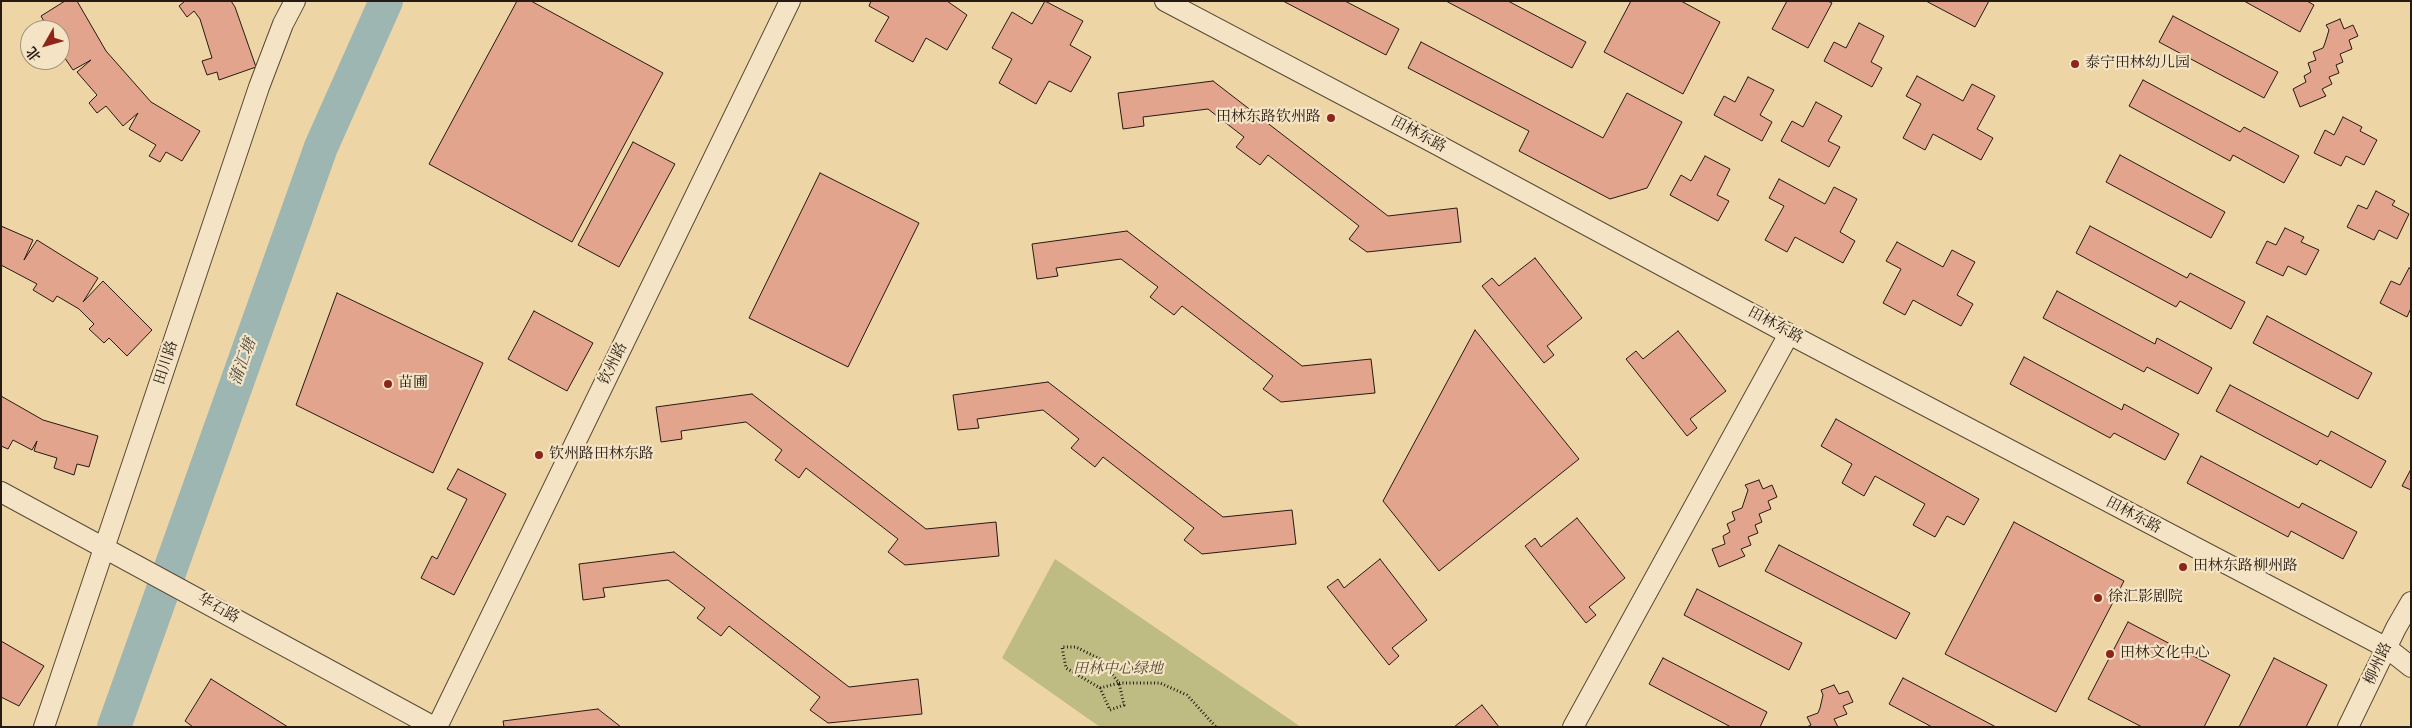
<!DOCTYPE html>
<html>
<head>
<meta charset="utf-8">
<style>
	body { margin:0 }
	#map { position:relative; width:2412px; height:728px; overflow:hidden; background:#eed5a6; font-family:"IM FELL Double Pica","Noto Serif SC",serif }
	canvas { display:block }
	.frame { position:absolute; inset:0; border:2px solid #261a12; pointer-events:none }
	.north { position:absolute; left:20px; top:20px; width:50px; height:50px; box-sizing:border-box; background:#f4e4c5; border:1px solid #a2937d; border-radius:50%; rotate:232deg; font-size:14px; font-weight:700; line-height:20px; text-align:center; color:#261a12 }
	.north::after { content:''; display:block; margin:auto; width:18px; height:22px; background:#8f2418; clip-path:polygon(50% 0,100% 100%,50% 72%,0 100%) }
</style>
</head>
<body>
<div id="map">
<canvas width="2412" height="728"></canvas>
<div class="frame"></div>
<div class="north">北</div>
</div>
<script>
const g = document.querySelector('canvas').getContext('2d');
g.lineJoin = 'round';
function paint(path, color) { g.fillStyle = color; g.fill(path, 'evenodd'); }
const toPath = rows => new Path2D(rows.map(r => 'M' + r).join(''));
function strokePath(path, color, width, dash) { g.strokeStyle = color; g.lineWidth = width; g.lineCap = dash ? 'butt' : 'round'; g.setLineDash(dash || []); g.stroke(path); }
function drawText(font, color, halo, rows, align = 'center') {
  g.font = font + ' "IM FELL Double Pica","Noto Serif SC",serif'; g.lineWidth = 4.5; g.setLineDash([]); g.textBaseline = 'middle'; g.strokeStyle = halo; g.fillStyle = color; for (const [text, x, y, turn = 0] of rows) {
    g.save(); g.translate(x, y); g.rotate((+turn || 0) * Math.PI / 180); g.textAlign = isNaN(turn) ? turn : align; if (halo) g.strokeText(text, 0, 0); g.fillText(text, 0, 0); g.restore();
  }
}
const green = toPath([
	[1055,559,1301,727,1100,727,1002,658]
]);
const river = toPath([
	[114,727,321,147,386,1]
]);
const building = toPath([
	[65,1,77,1,106,51,151,102,200,131,182,161,166,152,160,162,149,156,156,145,129,129,138,113,123,126,106,106,97,113,89,103,97,95,77,72,91,60,73,70,60,51,60,30,49,30,41,16,65,1],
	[185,1,231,1,235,7,256,67,219,80,217,72,207,75,202,61,212,58,200,19,194,11,187,17,179,6,185,1],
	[517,1,531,1,663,73,572,242,429,164,517,1],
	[871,1,947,1,967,15,947,50,926,38,913,62,875,41,889,17,869,6,871,1],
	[1045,1,1083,21,1070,45,1091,57,1071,92,1049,81,1036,104,999,83,1012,59,992,48,1012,12,1032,24,1045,1],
	[1283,1,1345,1,1399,29,1386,55,1283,1],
	[1446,1,1508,1,1586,42,1572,68,1446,1],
	[1631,1,1681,1,1720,22,1683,94,1604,52,1631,1],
	[1787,1,1828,1,1832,3,1808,48,1772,29,1787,1],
	[1926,1,1989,1,1975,27,1926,1],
	[2244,1,2307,1,2314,5,2300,32,2244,1],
	[2173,16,2278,72,2264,98,2159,42,2173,16],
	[2340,19,2344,29,2353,25,2358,36,2349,40,2352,49,2340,54,2343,62,2336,65,2339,73,2329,77,2332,84,2322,89,2326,96,2300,107,2293,89,2306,82,2304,76,2311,72,2308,63,2316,60,2313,52,2323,48,2325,43,2329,30,2326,25,2340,19],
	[1859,23,1884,36,1871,62,1882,68,1872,87,1824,61,1834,42,1846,48,1859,23],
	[1421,42,1603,138,1627,93,1682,122,1647,188,1610,199,1519,151,1529,131,1408,68,1421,42],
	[1917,76,1963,101,1972,84,1995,96,1977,129,1993,138,1981,160,1933,134,1925,150,1903,138,1921,104,1906,96,1917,76],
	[1748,77,1774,90,1760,115,1772,122,1762,141,1714,115,1724,96,1735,102,1748,77],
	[2143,80,2240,132,2244,127,2299,156,2284,183,2233,155,2230,161,2129,106,2143,80],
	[1213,81,1388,216,1457,208,1461,242,1367,252,1349,239,1359,226,1268,155,1260,165,1236,147,1244,137,1208,109,1143,117,1144,126,1123,129,1118,93,1213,81],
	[1816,102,1842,116,1828,141,1840,147,1829,167,1781,141,1792,121,1803,127,1816,102],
	[2343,117,2362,127,2360,131,2377,140,2364,165,2346,156,2341,166,2314,153,2325,130,2334,135,2343,117],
	[633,142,675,164,619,267,578,245,633,142],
	[2120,155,2225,212,2211,238,2106,182,2120,155],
	[1705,156,1730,169,1717,195,1729,201,1718,221,1670,195,1681,175,1691,181,1705,156],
	[820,173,919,223,848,367,749,318,820,173],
	[1779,179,1825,204,1834,187,1857,199,1840,232,1855,241,1843,263,1795,237,1787,252,1765,240,1784,206,1769,198,1779,179],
	[2376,191,2395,201,2392,205,2409,214,2397,239,2379,230,2374,240,2347,227,2358,205,2367,209,2376,191],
	[1,226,33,240,24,260,37,240,98,278,83,302,103,281,152,330,127,356,109,338,104,343,89,329,94,324,79,309,57,296,53,302,33,290,37,284,1,265,1,226],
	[2090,226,2187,278,2190,273,2245,302,2231,329,2180,301,2176,307,2076,253,2090,226],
	[2285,228,2304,237,2301,242,2319,250,2306,275,2288,266,2283,276,2256,263,2267,241,2276,245,2285,228],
	[1127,231,1302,366,1371,359,1375,393,1281,402,1263,389,1273,376,1182,306,1174,315,1150,297,1158,287,1121,259,1056,268,1058,276,1037,279,1032,244,1127,231],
	[1897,242,1943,267,1952,250,1975,262,1957,295,1973,304,1961,326,1913,300,1905,315,1883,303,1901,269,1886,261,1897,242],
	[1535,258,1582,318,1547,346,1554,355,1544,363,1482,286,1492,278,1499,286,1535,258],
	[2409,268,2411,269,2411,308,2407,317,2380,303,2391,281,2400,285,2409,268],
	[2057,291,2155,344,2157,338,2212,368,2198,394,2147,367,2144,372,2043,318,2057,291],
	[337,293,483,363,433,473,296,405,337,293],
	[534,311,593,343,567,391,508,359,534,311],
	[2267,316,2372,373,2358,399,2253,343,2267,316],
	[1475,330,1579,459,1439,571,1383,501,1475,330],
	[1678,331,1726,391,1690,419,1697,428,1687,436,1626,359,1636,351,1643,359,1678,331],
	[2024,357,2122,410,2124,404,2179,434,2165,460,2114,433,2110,438,2010,384,2024,357],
	[1048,382,1223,517,1292,510,1296,544,1202,554,1184,540,1194,528,1103,457,1095,467,1071,448,1079,439,1043,410,977,419,979,428,958,430,953,395,1048,382],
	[2230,385,2328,437,2331,431,2386,461,2371,488,2320,460,2317,465,2216,411,2230,385],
	[752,394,926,529,996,522,999,556,905,565,888,552,898,539,806,468,799,478,775,460,782,450,746,422,681,431,682,439,661,442,656,407,752,394],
	[1,396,43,420,98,436,89,467,77,464,74,475,54,468,57,458,34,451,37,441,32,450,13,440,8,449,1,446,1,396],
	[1836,419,1979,499,1964,525,1947,516,1935,537,1913,525,1925,504,1875,476,1864,496,1842,483,1852,464,1821,446,1836,419],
	[2201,456,2299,508,2302,503,2357,532,2343,559,2291,531,2288,537,2187,483,2201,456],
	[458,469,506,494,454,595,421,578,432,556,437,559,467,499,447,489,458,469],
	[2411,469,2411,490,2402,486,2411,469],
	[1759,480,1763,489,1772,485,1777,497,1768,501,1771,509,1759,514,1762,522,1755,525,1758,533,1748,537,1751,545,1741,549,1745,556,1719,567,1712,549,1725,544,1723,536,1730,532,1727,524,1735,520,1732,512,1742,508,1748,490,1745,485,1759,480],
	[1577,518,1625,578,1589,607,1596,615,1586,623,1525,546,1535,538,1541,547,1577,518],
	[2014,522,2124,581,2056,712,1945,654,2014,522],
	[1779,545,1910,613,1896,639,1765,571,1779,545],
	[674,552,849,687,918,679,922,714,828,723,810,710,820,697,729,626,721,636,697,618,705,608,668,580,603,588,605,597,583,600,579,564,674,552],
	[1380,559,1427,620,1392,648,1399,656,1389,665,1327,587,1338,579,1344,588,1380,559],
	[1697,589,1802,643,1789,670,1684,615,1697,589],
	[2128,622,2230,675,2204,727,2142,727,2088,699,2128,622],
	[1,641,44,666,19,706,1,697,1,641],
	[1663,658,1767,712,1760,727,1731,727,1649,684,1663,658],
	[2274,658,2327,685,2306,727,2239,727,2274,658],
	[1903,678,1996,727,1932,727,1889,704,1903,678],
	[211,679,288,727,193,727,185,721,211,679],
	[1834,685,1839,694,1848,691,1853,702,1843,706,1847,714,1834,719,1838,727,1807,727,1811,725,1807,717,1818,713,1820,708,1823,695,1821,690,1834,685],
	[1482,705,1499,727,1454,727,1482,705],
	[598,709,621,727,504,727,503,721,598,709]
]);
const path = toPath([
	[1100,688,1119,683,1124,705,1110,710,1100,688,1066,668,1062,647,1076,647,1100,659,1119,683,1160,683,1187,695,1216,727]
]);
const minor = toPath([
	[1165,1,1436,144,1789,334,2387,648,2411,667],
	[1,492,434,727],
	[44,727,259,87,283,24,295,1],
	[437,727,790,1],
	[1573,727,1789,334],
	[2348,727,2396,628,2411,602]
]);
const markers = [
	[2075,64,5,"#8f2418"],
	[1331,118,5,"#8f2418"],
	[388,384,5,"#8f2418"],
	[539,455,5,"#8f2418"],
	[2183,567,5,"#8f2418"],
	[2098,598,5,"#8f2418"],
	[2110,654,5,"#8f2418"]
];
const poiNames = [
	["泰宁田林幼儿园",2085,64],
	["田林东路钦州路",1321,118,"right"],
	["苗圃",398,384],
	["钦州路田林东路",549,455],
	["田林东路柳州路",2193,567],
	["徐汇影剧院",2108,598],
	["田林文化中心",2120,654]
];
const streetNames = [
	["田林东路",1418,135,28],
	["田林东路",1775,326,28],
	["田川路",167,363,-72],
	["钦州路",614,364,-64],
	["田林东路",2133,516,28],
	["华石路",218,609,29],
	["柳州路",2379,664,-65]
];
const parkNames = [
	["田林中心绿地",1118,670]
];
const waterNames = [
	["蒲汇塘",244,362,-70]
];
paint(green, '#bebc83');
strokePath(river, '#9eb6b2', 34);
paint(building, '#e2a48d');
strokePath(building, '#261a12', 1);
strokePath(minor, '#584937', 22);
strokePath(path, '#261a12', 3, [1, 2.5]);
strokePath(minor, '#f4e4c5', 20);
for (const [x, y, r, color] of markers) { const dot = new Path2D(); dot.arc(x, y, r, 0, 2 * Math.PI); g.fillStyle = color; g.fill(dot); strokePath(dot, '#f4e4c5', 2); }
drawText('15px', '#261a12', '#f4e4c5', poiNames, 'left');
drawText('15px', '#261a12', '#f4e4c5', streetNames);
drawText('italic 15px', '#544b34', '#f4e4c5', parkNames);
drawText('italic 16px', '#4a4942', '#f4e4c5', waterNames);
</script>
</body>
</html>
